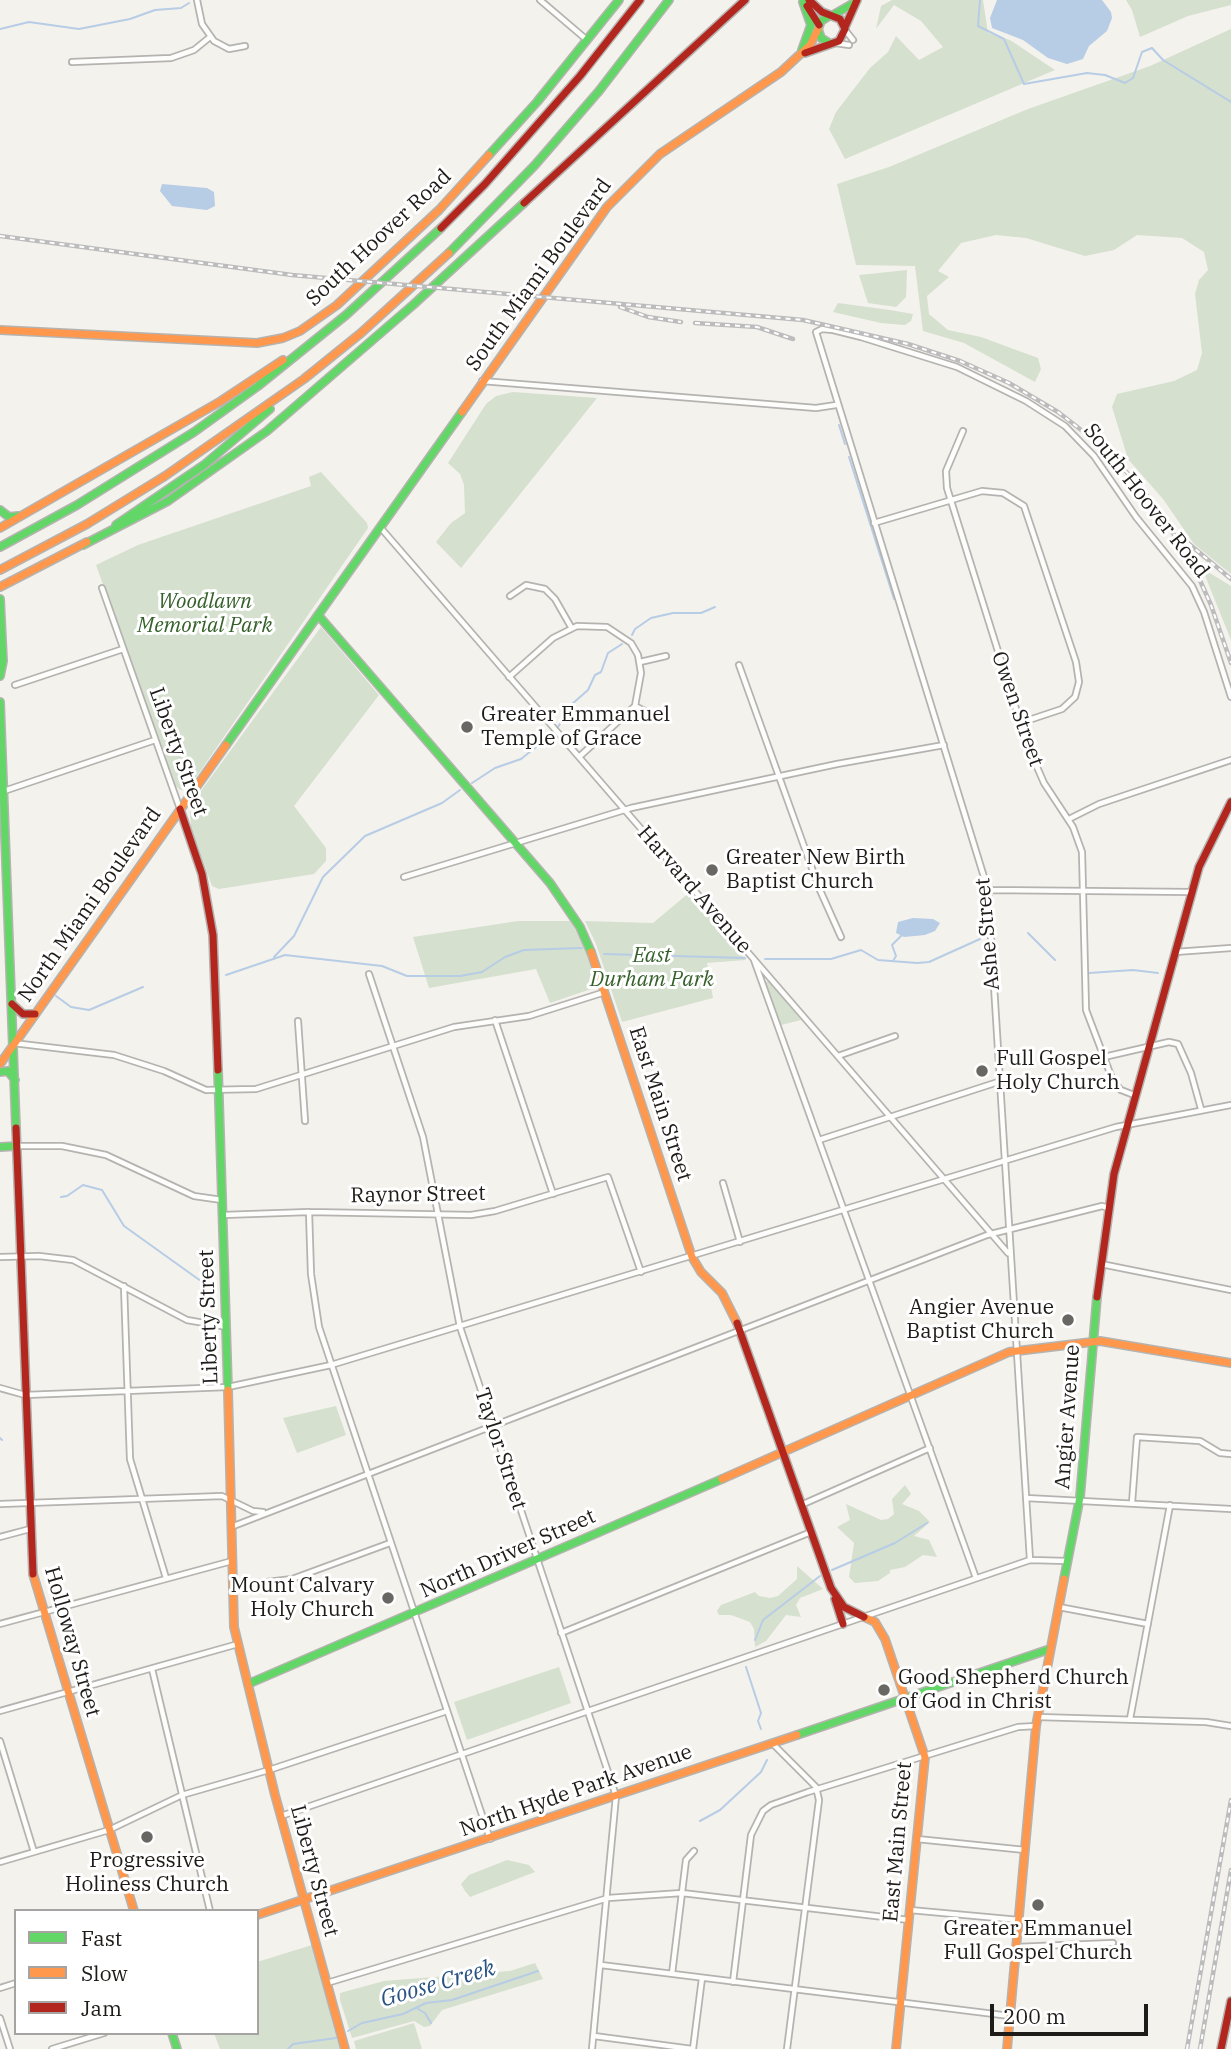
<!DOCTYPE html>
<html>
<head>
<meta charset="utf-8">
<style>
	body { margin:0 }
	#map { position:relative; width:1231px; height:2049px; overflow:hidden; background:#f4f2ed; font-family:"IBM Plex Serif",serif }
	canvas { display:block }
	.legend { position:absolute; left:14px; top:1909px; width:245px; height:126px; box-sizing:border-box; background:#fff; border:2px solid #a5a4a3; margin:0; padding:9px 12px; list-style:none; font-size:21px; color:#1e1c19 }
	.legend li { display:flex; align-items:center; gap:14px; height:35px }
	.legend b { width:35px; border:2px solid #a5a4a3 }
	.scale { position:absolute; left:990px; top:2004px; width:158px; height:32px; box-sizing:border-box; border:4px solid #1e1c19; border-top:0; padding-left:9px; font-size:21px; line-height:24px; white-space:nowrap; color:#1e1c19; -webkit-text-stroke:5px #fff; paint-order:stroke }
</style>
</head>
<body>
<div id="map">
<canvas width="1231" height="2049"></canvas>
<ul class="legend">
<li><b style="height:9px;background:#63d668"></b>Fast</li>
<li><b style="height:9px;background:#ff974d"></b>Slow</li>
<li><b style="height:9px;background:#b3261e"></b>Jam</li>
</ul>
<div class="scale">200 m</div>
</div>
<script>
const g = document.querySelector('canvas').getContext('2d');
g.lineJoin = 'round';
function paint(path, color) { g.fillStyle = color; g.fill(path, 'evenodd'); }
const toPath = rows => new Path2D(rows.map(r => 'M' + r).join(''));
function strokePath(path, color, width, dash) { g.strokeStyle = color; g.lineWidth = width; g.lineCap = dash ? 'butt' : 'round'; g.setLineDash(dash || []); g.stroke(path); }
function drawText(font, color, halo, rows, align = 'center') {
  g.font = font + ' "IBM Plex Serif",serif'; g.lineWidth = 6; g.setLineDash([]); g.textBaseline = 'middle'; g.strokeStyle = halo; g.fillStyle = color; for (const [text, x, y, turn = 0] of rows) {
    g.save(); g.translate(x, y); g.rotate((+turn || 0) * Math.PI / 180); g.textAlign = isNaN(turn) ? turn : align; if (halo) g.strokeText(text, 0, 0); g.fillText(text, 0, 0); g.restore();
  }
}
const green = toPath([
	[892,0,983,0,988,33,1010,40,1055,70,845,159,829,129,836,112,870,68,888,52,896,36,919,60,943,47,921,21,894,5,876,29,881,6],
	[1126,0,1231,0,1231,5,1188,16,1140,37,1132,10],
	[1231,29,1231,574,1194,544,1163,499,1128,459,1112,407,1117,394,1174,381,1197,370,1202,353,1195,294,1199,280,1208,270,1204,252,1182,238,1137,235,1114,250,1085,256,1026,238,996,235,961,243,938,271,949,277,927,296,929,314,948,330,981,337,1038,358,1041,369,1035,382,964,343,923,331,915,266,856,265,837,184,889,167,1028,109,1150,66],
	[907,270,906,297,896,307,868,303,859,275],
	[838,303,890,310,913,314,911,321,905,325,881,323,833,312],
	[513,392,597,398,461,568,436,542,451,523,465,513,464,485,460,474,448,463,486,404,496,396],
	[321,472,367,523,368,528,188,789,180,790,176,786,96,565,138,545,311,486,309,477],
	[1208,572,1231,586,1231,640,1204,573],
	[321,627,379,695,294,806,326,848,326,861,314,874,219,889,212,886,191,828,190,813,195,799],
	[690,892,746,960,707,963,713,998,622,1022,596,944,585,921,653,923],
	[518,921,570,921,582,940,597,987,550,1003,536,969,429,988,413,937],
	[769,981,801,1020,781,1025,764,982],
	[336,1406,346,1435,297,1453,283,1418],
	[905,1485,911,1494,902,1504,919,1511,930,1522,914,1536,929,1540,937,1557,923,1555,905,1567,890,1570,890,1573,878,1581,855,1583,849,1577,854,1543,837,1527,850,1520,846,1504,881,1520,888,1519,894,1514,892,1499],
	[797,1566,823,1589,800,1598,796,1605,801,1617,786,1615,766,1641,755,1647,754,1629,750,1622,731,1615,719,1615,717,1611,721,1605,755,1592,759,1596,770,1598,778,1596,797,1579],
	[559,1667,571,1703,467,1740,454,1702],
	[507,1860,529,1865,535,1872,470,1897,465,1891,461,1884,469,1875],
	[312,1945,340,2049,220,2049,214,2033,257,2033,257,1962],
	[535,1963,543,1979,442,2010,430,2026,424,2027,414,2021,352,2038,340,2000,340,1993,384,1981,510,1971],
	[414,2023,422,2049,356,2049,354,2041]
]);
const water = toPath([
	[997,0,1102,0,1111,12,1112,18,1107,31,1089,46,1083,59,1067,64,1048,58,1023,40,992,28,990,18],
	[162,184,207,188,214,192,215,206,207,210,172,206,160,191],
	[913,918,933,919,940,923,935,931,925,935,904,937,896,933,898,922]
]);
const stream = toPath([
	[980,0,978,26,1004,39,1024,84,1087,73,1105,75,1125,83,1133,78,1142,52,1152,48,1163,60,1231,102],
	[0,29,29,22,79,29,130,19,155,10,181,8,189,3],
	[839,425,845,444],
	[849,457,894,599],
	[632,635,635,629,651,618,673,613,701,613,715,607],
	[558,727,572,704,588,690,595,675,601,672,608,653,622,644],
	[472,783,495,768,521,759,551,735],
	[1028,933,1055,960],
	[604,954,745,958],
	[274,957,294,936,323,877,365,836,442,803,460,790],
	[765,959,831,959,861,950,878,960,917,963,929,962,980,939],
	[893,961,896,956,892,945,902,935],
	[1089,973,1133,970,1158,973],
	[226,975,285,955,382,966,407,976,460,976,482,972,505,957,524,950,582,948],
	[56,996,71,1007,89,1010,143,987],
	[61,1197,67,1196,83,1185,102,1190,124,1226,212,1289],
	[0,1438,2,1440],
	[832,1570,895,1543,927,1523],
	[755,1640,763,1620,820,1576],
	[746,1667,761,1713,758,1721,761,1729],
	[700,1821,720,1810,761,1772,767,1760],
	[418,2009,425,2013,431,2023],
	[348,2031,362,2023,403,2014,426,2003,452,2000,538,1971],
	[288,2049,293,2044,336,2038]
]);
const street = toPath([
	[197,0,202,24,214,41,229,49,245,46],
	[540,0,587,40],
	[845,30,853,40],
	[835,43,849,45],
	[72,62,171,58,194,50,210,37],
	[482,381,816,408,836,405],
	[963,431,946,471,947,488,1027,744,1044,783,1073,827,1082,852,1086,1010,1113,1081,1121,1090,1134,1095],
	[874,523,982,491,1003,493,1024,506,1076,662,1079,682,1075,697,1062,709,1020,723],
	[380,527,1008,1253],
	[102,588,180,809],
	[510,596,526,585,545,589,555,599,571,627],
	[640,662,666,656],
	[739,665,819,888,841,937],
	[509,677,553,638,577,626,607,627,631,643,638,655,641,673,635,706,579,757],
	[15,685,123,649],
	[635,706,653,715],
	[4,791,155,740],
	[1069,819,1099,804,1231,760],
	[404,877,631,808,837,764,944,745],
	[988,890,1191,892],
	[1175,952,1231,948],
	[754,960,976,1578],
	[369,974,423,1137,460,1327,616,1796,592,2049],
	[495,1020,553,1194],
	[298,1021,305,1121],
	[13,1043,114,1055,164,1071,206,1090,256,1089,454,1027,529,1016,605,992],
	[838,1056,895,1036],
	[1104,1057,1169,1042,1178,1044,1191,1073,1201,1109],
	[819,1140,998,1082],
	[17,1146,62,1146,106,1155,194,1196,222,1200],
	[723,1183,740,1242],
	[309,1212,311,1274,319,1327,490,1839],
	[223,1215,309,1212,471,1215,495,1211,608,1177,641,1272],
	[0,1257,39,1256,73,1260,187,1320,227,1327],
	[1101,1264,1231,1290],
	[124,1286,130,1459,166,1578],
	[0,1388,25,1395,228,1387,331,1365,1116,1127,1231,1105],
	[1026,1498,1231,1509],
	[1132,1503,1137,1437,1200,1441,1220,1453,1231,1454],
	[0,1504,222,1496,253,1511,263,1512],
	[801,1505,930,1448],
	[231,1527,987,1235,1102,1206,1108,1208],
	[0,1537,30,1529],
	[1030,1560,988,890,816,332,822,329,833,330,861,337,957,367,1026,401,1065,426,1094,456,1136,517,1192,586,1204,612,1231,697],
	[233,1586,292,1579,390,1543],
	[1059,1607,1148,1624],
	[0,1624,232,1561],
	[561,1633,811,1532],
	[152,1669,210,1911],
	[0,1711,238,1644],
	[1038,1717,1206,1722,1231,1726],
	[1130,1719,1170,1505],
	[0,1741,34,1852],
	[772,1743,816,1787,819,1800,787,2049],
	[281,1816,1030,1560,1067,1561],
	[917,1839,1025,1850],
	[0,1862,109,1830,182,1795,269,1770,447,1711],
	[910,1910,1019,1920],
	[1016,1947,1113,1943],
	[601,1965,1010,2016],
	[672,1974,686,1860,694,1851],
	[733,1982,751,1835,763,1811,771,1805,808,1792,1018,1727,1036,1726],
	[327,1983,608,1898,682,1893,909,1920],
	[0,1988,16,1983],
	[0,2018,10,2049],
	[594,2036,692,2049],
	[52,2049,104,2033],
	[693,2049,702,1978]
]);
const fast = toPath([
	[833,15,854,3],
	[829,16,821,21,818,29,821,38,829,43],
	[802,50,811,25,803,2],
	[489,155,537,102,619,0],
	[449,253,535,165,599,91,669,0],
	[0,510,9,517,18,516],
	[116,525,204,465,270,409],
	[83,545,168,501,267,431,413,305,524,203],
	[0,547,77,505,194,432,258,386,346,315,441,228],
	[0,599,3,661,0,676],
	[318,615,550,883,580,927,591,952],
	[0,702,16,1128],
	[226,745,462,412],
	[218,1070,228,1390],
	[0,1072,8,1071,15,1080],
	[0,1147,17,1146],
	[1064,1579,1080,1497,1097,1297],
	[248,1684,722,1479],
	[797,1735,1050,1649],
	[172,2033,177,2049]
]);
const slow = toPath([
	[0,330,257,343,283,338,300,331,337,305,439,210,489,155],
	[462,412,607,207,660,154,781,72,810,45,818,29],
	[0,528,221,401,283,360],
	[0,570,87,524,165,476,304,379,361,333,449,253],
	[0,587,87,542],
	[591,952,692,1257,701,1272,722,1293,737,1323],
	[0,1064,226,745],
	[228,1390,234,1627,275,1795,345,2049],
	[722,1479,1009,1352,1100,1341,1231,1363],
	[33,1574,134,1911],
	[864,1617,875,1622,885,1639,925,1757,896,2049],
	[257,1915,797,1735],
	[1007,2049,1036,1726,1064,1579]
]);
const jam = toPath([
	[807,6,819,25],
	[845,27,857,0],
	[805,53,839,41,845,29,840,19,822,12,809,0],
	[524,203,745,0],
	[441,228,485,184,580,76,640,0],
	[180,809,202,874,213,935,218,1070],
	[12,1004,23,1014,35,1014],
	[16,1128,33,1574],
	[1097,1297,1114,1174,1199,867,1231,802],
	[737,1323,831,1588,844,1607,864,1617],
	[835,1599,843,1624],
	[1221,2049,1231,2001]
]);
const rail = toPath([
	[0,236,292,275,803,320,908,344,960,361,1009,383,1058,412,1098,443,1141,487,1190,558,1211,605,1231,663],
	[620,307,648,317,681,322],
	[695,323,757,327,793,339],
	[1188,543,1231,579],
	[1187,2049,1231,1800],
	[1200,2049,1231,1870]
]);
const markers = [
	[467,727,7,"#696763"],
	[712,870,7,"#696763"],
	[982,1071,7,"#696763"],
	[1068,1320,7,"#696763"],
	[388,1598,7,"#696763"],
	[884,1690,7,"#696763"],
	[147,1837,7,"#696763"],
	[1038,1905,7,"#696763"]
];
const streetNames = [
	["South Hoover Road",379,238,-43],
	["South Miami Boulevard",539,275,-54],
	["South Hoover Road",1146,501,52],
	["Owen Street",1017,709,71],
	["Liberty Street",178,752,70],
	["Harvard Avenue",694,890,49],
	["North Miami Boulevard",90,905,-55],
	["Ashe Street",988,934,-95],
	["East Main Street",660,1104,72],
	["Raynor Street",418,1195,-1],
	["Liberty Street",209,1317,-92],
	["Angier Avenue",1068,1417,-86],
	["Taylor Street",500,1449,72],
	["North Driver Street",508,1554,-24],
	["Holloway Street",72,1642,74],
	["North Hyde Park Avenue",576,1791,-19],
	["East Main Street",898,1842,-85],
	["Liberty Street",314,1871,75]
];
const parkNames = [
	["Woodlawn",205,602],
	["Memorial Park",205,626],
	["East",652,956],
	["Durham Park",652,980]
];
const poiNames = [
	["Greater Emmanuel",481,715],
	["Temple of Grace",481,739],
	["Greater New Birth",726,858],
	["Baptist Church",726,882],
	["Full Gospel",996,1059],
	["Holy Church",996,1083],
	["Angier Avenue",1054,1308,"right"],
	["Baptist Church",1054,1332,"right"],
	["Mount Calvary",374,1586,"right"],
	["Holy Church",374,1610,"right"],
	["Good Shepherd Church",898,1678],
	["of God in Christ",898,1702],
	["Progressive",147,1861,"center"],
	["Holiness Church",147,1885,"center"],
	["Greater Emmanuel",1038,1929,"center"],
	["Full Gospel Church",1038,1953,"center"]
];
const waterNames = [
	["Goose Creek",438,1984,-16]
];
paint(green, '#d5e0cf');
paint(water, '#b7cce5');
strokePath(stream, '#b7cce5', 2);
strokePath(street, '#b5b3b0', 8);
strokePath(fast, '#b5b3b0', 10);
strokePath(slow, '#b5b3b0', 10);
strokePath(jam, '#b5b3b0', 10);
strokePath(street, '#fdfdfc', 4.5);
strokePath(fast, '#63d668', 7);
strokePath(slow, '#ff974d', 7);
strokePath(jam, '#b3261e', 7);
strokePath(rail, '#bdbcbc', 4.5);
strokePath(rail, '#fff', 2, [5]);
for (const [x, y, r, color] of markers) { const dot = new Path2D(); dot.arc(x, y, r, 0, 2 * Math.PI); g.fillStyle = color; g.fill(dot); strokePath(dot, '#fff', 2.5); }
drawText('21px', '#1e1c19', '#fff', streetNames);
drawText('italic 21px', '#36602a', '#fff', parkNames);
drawText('21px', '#1e1c19', '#fff', poiNames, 'left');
drawText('italic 23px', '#295283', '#fff', waterNames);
</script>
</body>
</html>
